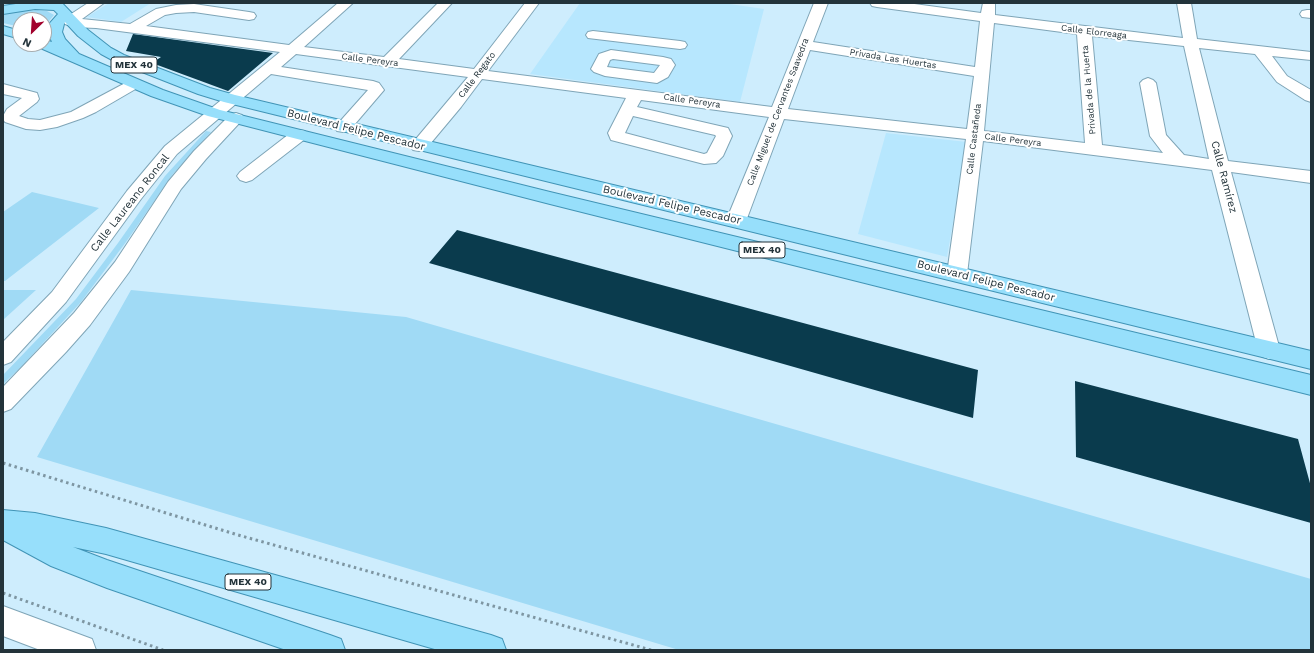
<!DOCTYPE html>
<html>
<head>
<meta charset="utf-8">
<style>
	body { margin:0 }
	#map { position:relative; width:1314px; height:653px; overflow:hidden; background:#ceedfd; font-family:"Work Sans",sans-serif }
	canvas { display:block }
	.frame { position:absolute; inset:0; border:4px solid #23333a; pointer-events:none }
	.north { position:absolute; left:12px; top:12px; width:40px; height:40px; box-sizing:border-box; background:#fff; border:1px solid #a7adb0; border-radius:50%; rotate:205deg; font-size:11px; font-weight:700; line-height:16px; text-align:center; color:#23333a }
	.north::after { content:''; display:block; margin:auto; width:14px; height:18px; background:#a2022d; clip-path:polygon(50% 0,100% 100%,50% 72%,0 100%) }
</style>
</head>
<body>
<div id="map">
<canvas width="1314" height="653"></canvas>
<div class="frame"></div>
<div class="north">N</div>
</div>
<script>
const g = document.querySelector('canvas').getContext('2d');
g.lineJoin = 'round';
function paint(path, color) { g.fillStyle = color; g.fill(path, 'evenodd'); }
const toPath = rows => new Path2D(rows.map(r => 'M' + r).join(''));
function strokePath(path, color, width, dash) { g.strokeStyle = color; g.lineWidth = width; g.lineCap = dash ? 'butt' : 'round'; g.setLineDash(dash || []); g.stroke(path); }
function drawText(font, color, halo, rows, align = 'center') {
  g.font = font + ' "Work Sans",sans-serif'; g.lineWidth = 4; g.setLineDash([]); g.textBaseline = 'middle'; g.strokeStyle = halo; g.fillStyle = color; for (const [text, x, y, turn = 0] of rows) {
    g.save(); g.translate(x, y); g.rotate((+turn || 0) * Math.PI / 180); g.textAlign = isNaN(turn) ? turn : align; if (halo) g.strokeText(text, 0, 0); g.fillText(text, 0, 0); g.restore();
  }
}
const built = toPath([
	[109,3,151,3,121,22,87,17],
	[580,3,723,3,764,9,740,102,530,74],
	[886,133,967,142,947,257,858,234]
]);
const green = toPath([
	[38,10,47,11,54,15,45,26,50,40,44,37,44,20,20,20,20,27,3,23,3,15,16,11],
	[206,131,211,132,173,174,126,242,81,302,22,366,3,384,3,375,76,299,118,243,165,176],
	[32,192,99,208,5,281,3,281,3,212],
	[3,290,36,290,3,320],
	[131,290,406,317,1311,579,1311,650,679,650,37,457]
]);
const building = toPath([
	[133,34,273,53,228,91,152,63,161,57,126,51],
	[457,230,978,370,973,418,429,263],
	[1075,381,1298,439,1311,487,1311,523,1076,457]
]);
const path = toPath([
	[3,463,238,535,651,650],
	[3,593,163,650]
]);
const minor = toPath([
	[88,3,104,3,82,19,130,24,156,9,176,5,194,4,249,12,254,13,256,16,254,19,249,20,194,12,176,13,165,15,146,26,289,45,338,3,353,3,304,47,384,57,438,3,452,3,399,59,474,69,525,3,539,3,488,71,772,107,814,3,828,3,813,42,975,67,980,21,877,7,872,6,870,3,907,3,981,13,983,3,995,3,995,15,1183,38,1177,3,1191,3,1197,39,1311,52,1311,60,1272,56,1287,76,1311,90,1311,102,1305,100,1277,82,1255,54,1199,48,1228,161,1311,171,1311,183,1231,172,1280,350,1277,356,1269,359,1261,356,1258,350,1212,170,983,141,967,274,964,279,957,281,950,279,947,274,966,139,784,119,746,221,743,225,736,227,729,225,726,221,769,117,641,100,637,107,728,128,732,136,723,156,716,163,704,164,611,140,608,133,626,98,482,79,461,107,425,150,419,151,413,150,410,146,468,77,296,54,281,67,373,81,379,83,384,90,349,131,343,132,337,131,335,127,368,90,271,74,177,154,141,199,66,302,11,362,3,365,3,342,52,292,127,191,165,146,280,52,96,28,73,27,65,24,63,21,65,18,88,3],
	[994,23,1077,34,1085,143,984,131,994,23],
	[1092,36,1184,46,1209,159,1184,155,1166,135,1156,83,1153,80,1148,78,1143,80,1140,83,1150,136,1163,153,1102,145,1092,36],
	[810,50,974,76,967,129,788,109,810,50],
	[633,116,715,135,716,136,707,153,704,154,625,133,633,116],
	[1307,10,1311,10,1311,18,1302,17,1300,14,1302,11,1307,10],
	[593,31,680,41,685,42,687,45,685,48,680,49,588,38,586,35,588,32,593,31],
	[611,50,663,57,671,59,675,65,668,77,657,83,605,76,594,72,591,69,599,54,611,50],
	[613,59,660,65,654,73,607,67,610,60,613,59],
	[134,79,139,81,142,84,139,87,96,112,83,118,57,127,40,130,26,129,5,122,3,119,3,116,7,109,22,98,3,94,3,84,37,93,39,99,37,102,19,116,28,119,40,120,71,112,129,81,134,79],
	[236,113,242,115,244,118,206,159,181,189,129,272,90,325,66,352,11,409,3,412,3,387,74,313,115,262,168,182,194,151,230,115,236,113],
	[299,130,305,131,307,135,305,139,252,180,246,182,240,180,237,176,240,172,293,131,299,130],
	[3,606,92,639,96,650,40,650,3,636,3,606]
]);
const major = toPath([
	[22,3,62,3,88,30,111,48,124,55,210,88,235,95,1311,351,1311,369,224,102,198,94,114,61,101,54,78,36,65,22,64,24,62,32,65,39,79,54,163,90,220,110,550,192,1311,375,1311,395,550,204,208,116,151,96,38,47,36,44,44,44,44,40,52,42,48,32,50,23,58,14,54,10,35,9,3,14,3,6,22,3],
	[3,26,20,31,20,39,3,34,3,26],
	[3,510,35,513,106,528,491,635,502,639,506,650,438,650,106,554,73,547,107,560,330,635,341,639,345,650,286,650,107,588,51,566,3,540,3,510]
]);
const farStreetnames = [
	["Calle Elorreaga",1094,32,7],
	["Privada Las Huertas",893,59,9],
	["Calle Pereyra",370,60,7],
	["Calle Regato",477,75,-53],
	["Privada de la Huerta",1089,90,-95],
	["Calle Pereyra",692,101,8],
	["Calle Miguel de Cervantes Saavedra",778,112,-69],
	["Calle Castañeda",974,139,-83],
	["Calle Pereyra",1013,140,7]
];
const shields = [
	[134,65,46],
	[762,250,46],
	[248,582,46]
];
const shieldNames = [
	["MEX 40",134,65],
	["MEX 40",762,250],
	["MEX 40",248,582]
];
const streetNames = [
	["Boulevard Felipe Pescador",356,130,14],
	["Calle Ramírez",1224,177,75],
	["Calle Laureano Roncal",130,203,-52],
	["Boulevard Felipe Pescador",672,205,13],
	["Boulevard Felipe Pescador",986,281,14]
];
paint(built, '#b7e7fe');
paint(green, '#a0daf5');
paint(building, '#0a3b4d');
strokePath(minor, '#7fa5b7', 2);
strokePath(major, '#4194b6', 2);
strokePath(path, '#7e96a2', 3, [2.5, 3.5]);
paint(minor, '#fff');
paint(major, '#97dffb');
drawText('9px', '#23333a', '#fff', farStreetnames);
for (const [x, y, w] of shields) { const box = new Path2D(); box.roundRect(x - w / 2, y - 8, w, 16, 3); g.fillStyle = '#fff'; g.fill(box); strokePath(box, '#23333a', 1); }
drawText('bold 10px', '#23333a', null, shieldNames);
drawText('11px', '#23333a', '#fff', streetNames);
</script>
</body>
</html>
